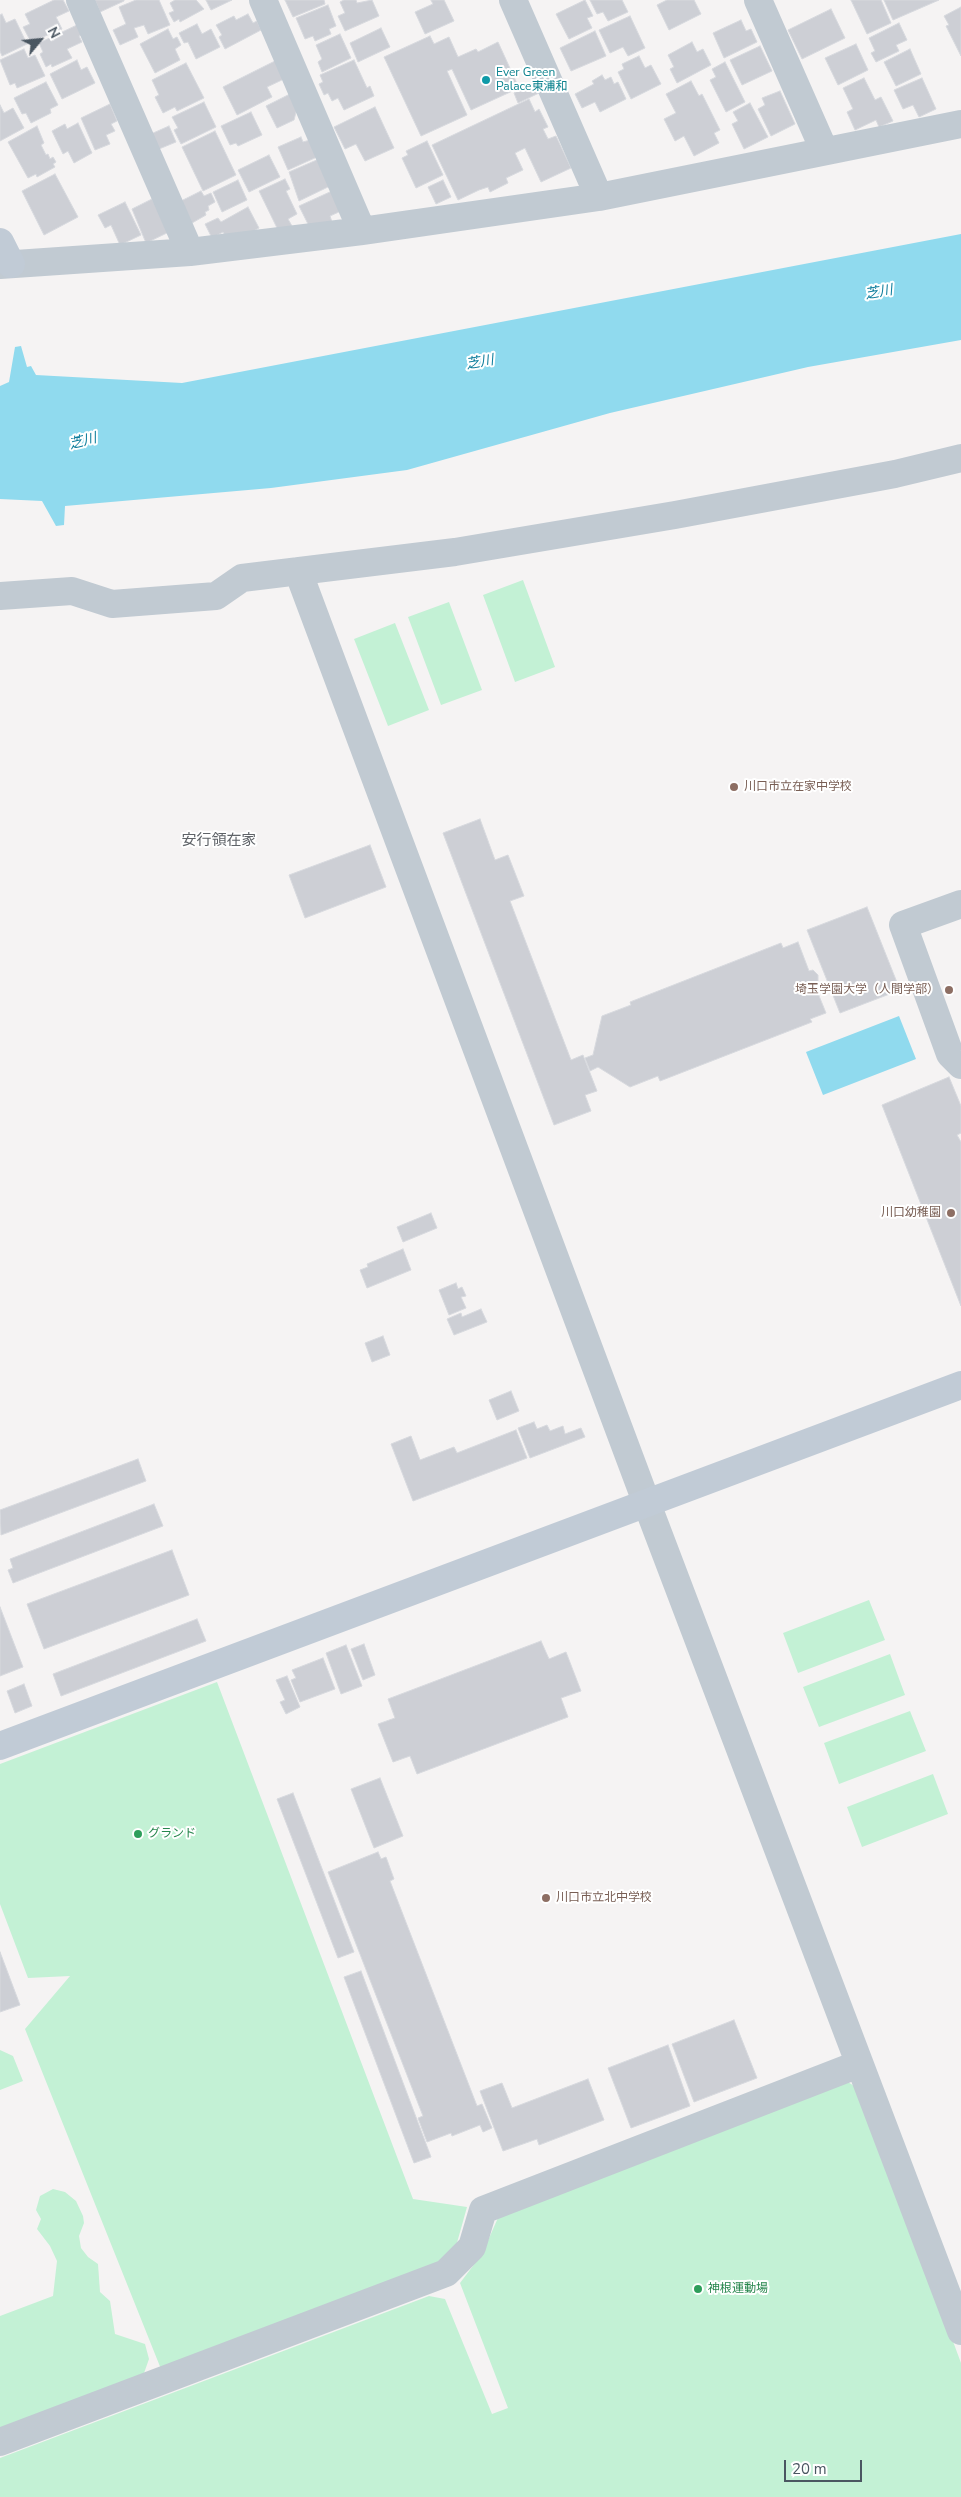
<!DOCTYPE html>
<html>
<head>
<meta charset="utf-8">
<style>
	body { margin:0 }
	#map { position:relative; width:961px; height:2497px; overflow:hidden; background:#f5f3f3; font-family:"Nunito Sans",sans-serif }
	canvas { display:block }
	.north { position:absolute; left:15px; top:15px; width:50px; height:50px; -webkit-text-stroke:4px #fff; paint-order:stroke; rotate:62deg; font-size:14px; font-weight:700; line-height:20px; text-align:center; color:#4a5661 }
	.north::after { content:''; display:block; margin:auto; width:18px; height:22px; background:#4a5661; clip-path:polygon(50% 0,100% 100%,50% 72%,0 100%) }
	.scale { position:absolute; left:784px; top:2460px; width:78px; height:22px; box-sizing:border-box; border:2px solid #4a5661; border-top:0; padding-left:6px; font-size:15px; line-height:18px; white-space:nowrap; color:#4a5661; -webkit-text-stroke:4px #fff; paint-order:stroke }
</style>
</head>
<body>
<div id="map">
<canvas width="961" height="2497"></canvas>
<div class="north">N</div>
<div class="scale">20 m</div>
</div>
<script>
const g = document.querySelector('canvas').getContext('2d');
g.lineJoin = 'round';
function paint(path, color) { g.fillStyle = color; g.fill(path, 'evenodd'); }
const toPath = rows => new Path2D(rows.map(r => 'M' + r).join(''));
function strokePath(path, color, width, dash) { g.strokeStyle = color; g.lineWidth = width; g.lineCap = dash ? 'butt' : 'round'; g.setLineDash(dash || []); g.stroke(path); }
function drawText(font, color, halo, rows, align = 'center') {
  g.font = font + ' "Nunito Sans","Noto Sans JP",sans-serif'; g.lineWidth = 4; g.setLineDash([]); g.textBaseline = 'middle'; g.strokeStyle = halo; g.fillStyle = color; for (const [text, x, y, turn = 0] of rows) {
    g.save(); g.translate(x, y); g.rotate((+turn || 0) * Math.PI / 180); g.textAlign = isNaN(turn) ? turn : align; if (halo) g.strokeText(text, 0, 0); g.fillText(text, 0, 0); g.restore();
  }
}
const green = toPath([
	[523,580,555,667,515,682,483,595],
	[449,602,482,690,441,705,408,617],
	[395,623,429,710,388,726,354,639],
	[869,1600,885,1640,798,1673,783,1633],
	[890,1654,905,1695,819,1727,803,1687],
	[217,1682,413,2199,467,2207,453,2257,161,2369,25,2029,70,1976,28,1978,0,1904,0,1764],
	[910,1711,926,1751,839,1784,824,1743],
	[933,1774,948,1814,862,1847,847,1807],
	[0,2050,13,2056,23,2081,0,2090],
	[839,2076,860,2090,961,2363,961,2497,0,2497,0,2458,429,2296,445,2299,492,2414,508,2408,460,2283,482,2254,501,2211],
	[53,2189,65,2192,76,2201,83,2216,84,2223,79,2236,81,2248,88,2257,98,2264,100,2292,110,2301,115,2334,145,2344,149,2359,143,2376,0,2434,0,2316,53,2296,57,2261,50,2246,37,2229,41,2219,36,2210,40,2196]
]);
const water = toPath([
	[961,234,961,340,808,367,610,413,407,470,271,488,65,506,64,525,56,526,42,501,0,499,0,386,9,382,15,347,21,346,27,367,31,366,36,375,182,383],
	[899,1016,916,1059,823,1095,806,1052]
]);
const building = toPath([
	[54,0,63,0,69,11,56,17,62,29,31,42,23,27,30,24,25,14,54,0],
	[95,0,124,0,124,1,100,12,95,0],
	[136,0,159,0,170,25,148,34,144,25,134,28,138,37,120,45,113,30,126,24,119,7,136,0],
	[175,0,196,0,204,9,180,22,179,19,174,22,169,13,174,11,170,3,175,0],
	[206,0,232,0,211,10,206,0],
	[285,0,324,0,325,4,293,17,285,0],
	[344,0,356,0,357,3,372,0,379,16,345,31,338,16,345,13,340,2,344,0],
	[431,0,444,0,454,21,425,34,415,12,433,4,431,0],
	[585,0,593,16,587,18,592,28,569,39,556,14,585,0],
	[590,0,622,0,628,12,608,21,603,12,597,14,590,0],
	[667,0,694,0,701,14,669,30,657,5,667,0],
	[851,0,881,0,891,23,867,34,851,0],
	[884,0,939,0,893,20,884,0],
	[328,5,336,26,329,29,331,34,315,41,313,36,305,39,296,18,328,5],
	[961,7,961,56,946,26,949,25,944,16,961,7],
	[831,9,845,38,802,59,788,30,831,9],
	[2,14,6,23,15,19,27,44,2,56,0,51,0,15,2,14],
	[248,14,253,23,257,21,261,30,225,49,219,37,222,35,216,25,234,16,236,20,248,14],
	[630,16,645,48,628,56,623,47,610,53,599,30,630,16],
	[741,20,746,31,751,29,757,42,724,58,713,33,741,20],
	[899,23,907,40,896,45,899,51,876,62,871,53,875,51,869,38,899,23],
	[197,24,202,34,211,29,220,47,196,59,188,42,184,43,179,33,197,24],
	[77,25,82,35,79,36,82,42,67,49,72,58,52,67,51,64,46,67,40,54,43,52,39,43,77,25],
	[381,28,390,47,358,62,350,43,381,28],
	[168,29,173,39,177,37,181,45,175,49,180,60,155,73,140,44,168,29],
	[595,31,606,56,571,71,560,48,595,31],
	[340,34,351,58,322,72,318,62,322,59,316,45,340,34],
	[430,36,434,44,449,37,458,57,476,49,478,52,498,42,519,88,471,110,452,69,447,71,467,115,421,136,384,57,430,36],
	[692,42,697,52,703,49,711,65,677,83,670,69,674,67,668,55,692,42],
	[856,44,868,70,838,85,825,58,856,44],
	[760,46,772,71,742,85,730,60,760,46],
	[24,49,28,58,35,55,45,76,17,88,15,83,10,85,0,60,24,49],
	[910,49,921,74,896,86,884,62,910,49],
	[639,56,645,68,651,65,661,84,631,99,618,72,624,69,622,64,639,56],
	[77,60,81,70,87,67,95,83,62,99,50,74,77,60],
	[354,60,367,88,370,86,374,96,344,110,338,98,332,101,328,93,324,95,319,84,323,82,320,75,354,60],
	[275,61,284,79,267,87,272,97,237,115,223,87,275,61],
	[725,62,745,102,726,112,710,80,716,77,712,69,725,62],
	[186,63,204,98,177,111,175,107,163,113,155,97,159,95,152,80,186,63],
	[602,75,605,80,611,77,614,84,618,82,626,99,600,112,595,102,582,108,575,94,594,84,592,81,602,75],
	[864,78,875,100,881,97,893,121,879,127,876,120,855,130,847,112,853,109,843,88,864,78],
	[922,78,936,109,919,117,913,105,903,109,894,90,922,78],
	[691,81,699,96,702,94,720,130,714,133,719,143,694,156,684,136,675,141,664,119,676,113,666,94,691,81],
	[46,82,58,105,50,109,51,113,31,123,26,113,22,114,14,98,46,82],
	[534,83,539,93,518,103,514,93,534,83],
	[780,91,795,124,771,136,758,109,765,105,762,98,780,91],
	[290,94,297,108,294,120,277,128,266,106,290,94],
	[529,99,535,112,539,109,548,127,543,129,548,139,556,136,571,168,541,182,525,148,515,153,523,170,506,178,508,183,490,192,488,187,479,190,458,200,432,145,529,99],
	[204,102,216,127,181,144,174,130,178,128,172,117,204,102],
	[750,103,768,137,744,149,732,124,738,121,733,112,750,103],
	[110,104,117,121,111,124,115,131,106,135,110,144,95,150,81,118,110,104],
	[0,105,4,113,13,108,24,128,0,141,0,105],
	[375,107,394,148,365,161,356,144,345,149,334,127,375,107],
	[251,112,262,135,238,146,236,143,230,145,221,126,251,112],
	[78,123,92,153,74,163,68,151,63,154,52,131,65,124,67,129,78,123],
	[37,126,44,143,41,145,46,155,48,154,50,159,53,157,56,162,53,164,55,167,37,177,36,174,28,178,8,142,37,126],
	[169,126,176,142,159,149,151,134,169,126],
	[215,131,236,175,203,191,182,147,215,131],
	[301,137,303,142,310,140,317,157,288,170,278,147,301,137],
	[427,141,443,175,416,188,402,158,408,155,406,151,427,141],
	[269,155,280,177,249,192,238,170,269,155],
	[319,159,330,186,299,201,289,172,319,159],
	[55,174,78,217,44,235,22,191,55,174],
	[285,179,290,189,286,191,297,214,288,219,292,226,279,232,259,191,285,179],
	[238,180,247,200,222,212,213,192,238,180],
	[443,180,451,197,436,204,428,187,443,180],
	[201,191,204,196,211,193,215,202,208,206,209,210,205,212,206,215,192,223,181,201,201,191],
	[332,191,341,211,330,216,332,222,312,232,299,206,332,191],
	[152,199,169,232,146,243,132,209,152,199],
	[125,202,141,235,120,245,111,225,105,228,98,215,125,202],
	[248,207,259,228,241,238,227,239,223,232,212,238,205,224,218,218,221,222,248,207],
	[480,819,495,860,508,855,524,896,510,901,571,1060,583,1055,597,1091,585,1095,591,1111,554,1125,443,833,480,819],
	[370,845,386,887,305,918,289,875,370,845],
	[867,907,900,990,840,1013,807,930,867,907],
	[798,942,809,971,813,970,818,975,818,983,815,986,826,1013,810,1019,812,1022,660,1081,658,1076,630,1087,598,1067,590,1071,585,1058,593,1055,602,1016,631,1005,630,1002,781,943,783,948,798,942],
	[949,1077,961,1106,961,1133,957,1135,961,1142,961,1306,882,1105,949,1077],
	[431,1213,437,1228,403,1242,397,1227,431,1213],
	[403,1249,411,1270,367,1288,360,1270,368,1267,367,1264,403,1249],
	[456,1283,458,1289,462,1287,466,1296,461,1297,466,1308,449,1315,439,1290,456,1283],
	[481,1309,487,1322,454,1335,447,1319,461,1313,462,1317,481,1309],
	[383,1336,390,1355,372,1362,365,1343,383,1336],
	[511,1391,519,1411,497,1420,489,1400,511,1391],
	[534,1422,537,1429,547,1425,550,1431,563,1426,565,1434,581,1428,585,1437,530,1458,518,1428,534,1422],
	[516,1430,527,1458,413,1501,391,1444,411,1436,420,1460,454,1447,457,1453,516,1430],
	[138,1459,146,1481,1,1535,0,1510,138,1459],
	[154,1504,163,1526,13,1583,8,1570,13,1568,10,1559,154,1504],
	[172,1550,189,1595,44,1649,27,1604,172,1550],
	[0,1607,23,1667,0,1676,0,1607],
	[197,1619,206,1641,61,1696,53,1674,197,1619],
	[541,1641,549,1659,566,1652,581,1691,561,1698,568,1717,417,1774,410,1756,393,1762,378,1724,395,1718,388,1699,541,1641],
	[364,1644,375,1675,363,1680,351,1649,364,1644],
	[346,1645,362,1686,341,1694,326,1653,346,1645],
	[323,1658,335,1689,300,1702,291,1680,296,1678,292,1670,323,1658],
	[287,1676,300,1707,286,1714,280,1702,285,1700,276,1680,287,1676],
	[24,1684,32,1706,15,1713,7,1691,24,1684],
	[380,1778,403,1836,374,1848,351,1789,380,1778],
	[293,1793,354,1952,338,1958,277,1799,293,1793],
	[378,1852,381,1859,386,1857,394,1879,390,1881,477,2106,482,2104,492,2128,483,2132,480,2125,452,2136,451,2133,427,2142,418,2118,423,2116,328,1872,378,1852],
	[0,1952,20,2005,0,2012,0,1952],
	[361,1971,431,2157,414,2163,344,1977,361,1971],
	[734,2020,757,2078,694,2102,672,2044,734,2020],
	[668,2045,690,2106,631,2128,608,2068,668,2045],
	[588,2079,604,2120,539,2145,537,2139,503,2151,480,2091,502,2083,512,2108,588,2079]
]);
const street = toPath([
	[80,0,190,252],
	[263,0,362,231],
	[513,0,599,197],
	[758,0,824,150],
	[0,265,190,252,362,231,599,197,961,124],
	[298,571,647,1504,961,2331],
	[0,596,72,591,112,604,216,596,242,578,455,552,675,515,895,474,961,458],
	[961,904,903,925,950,1054,961,1065],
	[0,2442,446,2273,472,2247,483,2210,859,2064]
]);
const secondary = toPath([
	[0,242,11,264],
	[0,1746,961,1385]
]);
const markers = [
	[486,80,5,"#0f9aa8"],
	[734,787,5,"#8d6e63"],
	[949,990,5,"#8d6e63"],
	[951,1213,5,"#8d6e63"],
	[138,1834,5,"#2e9e5b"],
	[546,1898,5,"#8d6e63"],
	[698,2289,5,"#2e9e5b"]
];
const cultureNames = [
	["Ever Green",496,73],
	["Palace東浦和",496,87]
];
const educationNames = [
	["川口市立在家中学校",744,787],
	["埼玉学園大学（人間学部）",939,990,"right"],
	["川口幼稚園",941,1213,"right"],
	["川口市立北中学校",556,1898]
];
const leisureNames = [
	["グランド",148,1834],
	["神根運動場",708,2289]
];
const waterNames = [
	["芝川",879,293,-10],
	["芝川",480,363,-10],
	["芝川",83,442,-14]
];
const quarterNames = [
	["安行領在家",219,841]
];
paint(green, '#c3f1d5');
paint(water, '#90daee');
paint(building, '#cdcfd5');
strokePath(building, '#d7d9de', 1);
strokePath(street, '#c1cad2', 28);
strokePath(secondary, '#c1cbd6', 28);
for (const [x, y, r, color] of markers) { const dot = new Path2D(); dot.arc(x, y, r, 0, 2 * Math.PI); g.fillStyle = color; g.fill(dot); strokePath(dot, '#fff', 2); }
drawText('12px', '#0d838f', '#fff', cultureNames, 'left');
drawText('12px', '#785e54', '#fff', educationNames, 'left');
drawText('12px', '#27864d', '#fff', leisureNames, 'left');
drawText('italic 14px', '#0c7c9b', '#fff', waterNames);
drawText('15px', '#5f6368', '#fff', quarterNames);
</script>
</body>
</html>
